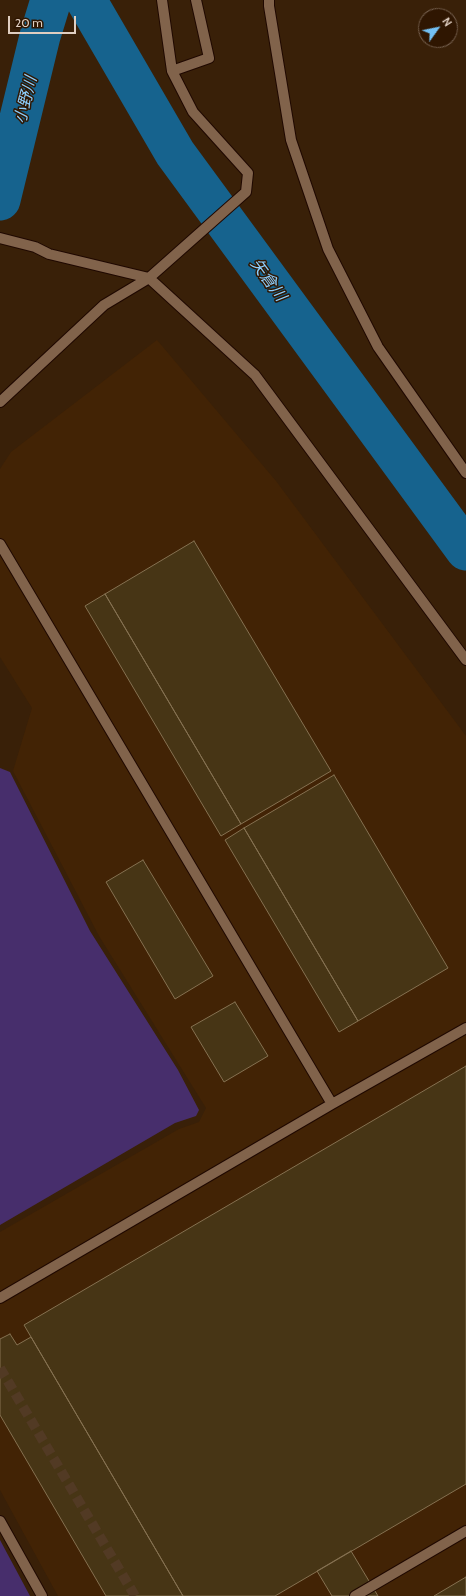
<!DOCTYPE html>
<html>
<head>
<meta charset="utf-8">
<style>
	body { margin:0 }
	#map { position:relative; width:466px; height:1596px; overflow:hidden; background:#392008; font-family:Cabin,sans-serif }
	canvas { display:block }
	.north { position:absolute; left:418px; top:8px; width:40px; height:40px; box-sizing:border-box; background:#2f1601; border:1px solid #75604e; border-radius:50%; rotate:57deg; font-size:11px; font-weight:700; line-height:16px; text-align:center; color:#dfcec1 }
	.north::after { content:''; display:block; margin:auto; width:14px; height:18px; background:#73c1f5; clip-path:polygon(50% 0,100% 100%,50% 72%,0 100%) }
	.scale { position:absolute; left:8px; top:16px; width:68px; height:18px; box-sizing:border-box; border:2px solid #dfcec1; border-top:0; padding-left:5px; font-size:12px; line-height:14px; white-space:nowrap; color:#dfcec1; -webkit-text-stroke:3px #2f1601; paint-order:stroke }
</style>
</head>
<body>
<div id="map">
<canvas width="466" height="1596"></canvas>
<div class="north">N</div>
<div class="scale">20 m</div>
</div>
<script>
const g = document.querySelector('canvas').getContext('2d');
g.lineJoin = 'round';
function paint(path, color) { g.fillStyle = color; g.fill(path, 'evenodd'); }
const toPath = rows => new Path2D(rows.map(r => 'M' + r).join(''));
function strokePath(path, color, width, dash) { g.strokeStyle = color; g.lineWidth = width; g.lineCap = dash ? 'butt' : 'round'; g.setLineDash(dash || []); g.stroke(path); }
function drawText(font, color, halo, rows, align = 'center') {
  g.font = font + ' Cabin,"Noto Sans JP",sans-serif'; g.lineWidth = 3; g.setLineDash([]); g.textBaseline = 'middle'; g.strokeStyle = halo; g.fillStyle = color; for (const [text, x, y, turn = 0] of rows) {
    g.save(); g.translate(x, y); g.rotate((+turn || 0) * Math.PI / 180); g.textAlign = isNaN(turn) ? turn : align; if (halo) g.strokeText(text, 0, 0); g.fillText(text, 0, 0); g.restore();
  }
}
const built = toPath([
	[157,340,276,481,466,736,466,1596,58,1596,0,1490,0,1232,179,1129,199,1122,206,1108,99,936,13,771,32,708,0,657,0,469,11,452]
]);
const green = toPath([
	[0,768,10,772,90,931,178,1070,199,1110,196,1116,175,1123,0,1225],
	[0,1540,30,1596,0,1596]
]);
const water = toPath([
	[37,0,54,0,58,22,46,34,37,0]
]);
const river = toPath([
	[86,0,175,153,466,550],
	[0,200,40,36,51,0]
]);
const building = toPath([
	[194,541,331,771,241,824,105,594,194,541],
	[105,594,241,824,221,836,85,606,105,594],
	[334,775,448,968,358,1021,244,828,334,775],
	[244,828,358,1021,339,1032,225,840,244,828],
	[143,860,213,976,175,999,106,882,143,860],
	[235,1002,268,1056,224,1082,191,1027,235,1002],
	[466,1066,466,1484,275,1596,183,1596,24,1325,466,1066],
	[10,1334,17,1345,31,1337,183,1596,106,1596,0,1415,0,1339,10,1334],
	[351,1551,378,1596,332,1596,317,1571,351,1551],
	[466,1577,466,1596,434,1596,466,1577]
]);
const minorTunnel = toPath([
	[0,1368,135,1596]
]);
const minor = toPath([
	[269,0,269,6,291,140,328,249,378,347,466,473],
	[172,71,209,58,196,0],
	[0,238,35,247,49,254,149,278,255,375,466,660],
	[0,402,104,305,149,278,246,192,248,173,193,112,172,71,162,0],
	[0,544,332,1104],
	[0,1298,332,1104,466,1028],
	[0,1521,42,1596],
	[355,1596,466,1531]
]);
const waterNames = [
	["小野川",26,100,-76],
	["矢倉川",268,280,54]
];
paint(built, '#422305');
paint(green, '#472e6c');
paint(water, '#16638e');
strokePath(water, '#52839d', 1);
strokePath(river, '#16638e', 41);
paint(building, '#473515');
strokePath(building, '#857151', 1);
strokePath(minorTunnel, '#523a24', 10, [10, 5]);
strokePath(minor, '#1f0800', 12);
strokePath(minor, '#81634b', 10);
drawText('italic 16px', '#8ecffd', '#2f1601', waterNames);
</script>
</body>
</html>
